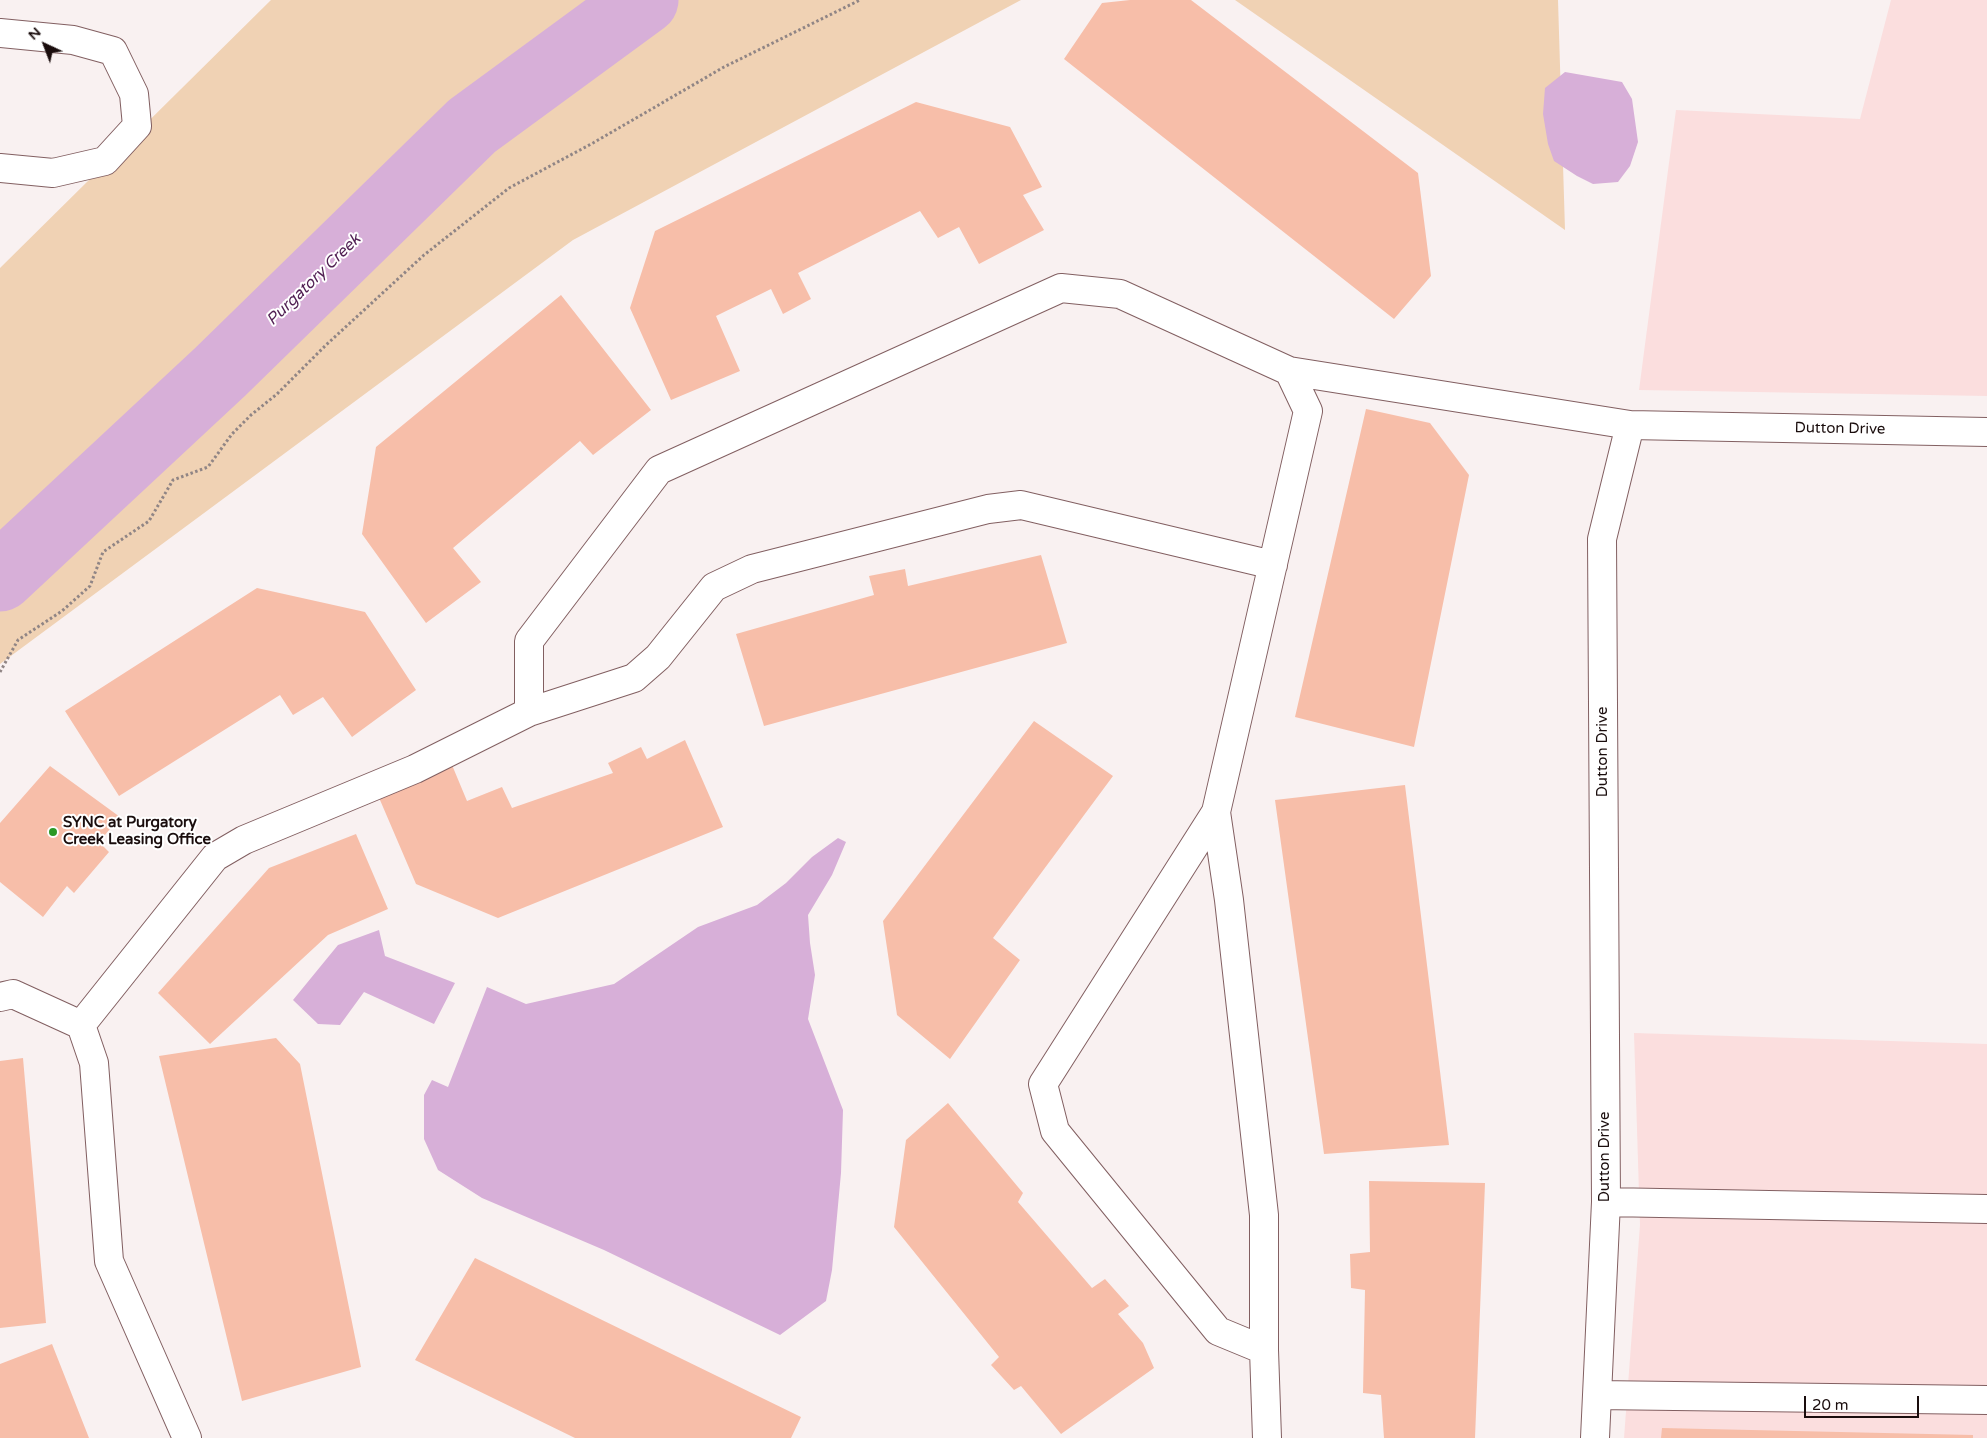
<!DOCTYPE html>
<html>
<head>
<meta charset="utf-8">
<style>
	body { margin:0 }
	#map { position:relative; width:1987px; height:1438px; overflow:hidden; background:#f9f1f1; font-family:"Varela Round",sans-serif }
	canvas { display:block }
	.north { position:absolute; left:20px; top:20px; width:50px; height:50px; -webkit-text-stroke:4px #fff; paint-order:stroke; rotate:317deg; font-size:14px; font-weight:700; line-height:20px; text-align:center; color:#1a0d0d }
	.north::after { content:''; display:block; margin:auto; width:18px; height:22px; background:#1a0d0d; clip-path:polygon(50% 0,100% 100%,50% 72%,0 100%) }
	.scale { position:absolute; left:1804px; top:1396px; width:115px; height:22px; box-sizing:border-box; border:2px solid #1a0d0d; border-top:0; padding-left:6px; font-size:15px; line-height:18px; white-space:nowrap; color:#1a0d0d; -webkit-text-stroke:4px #fff; paint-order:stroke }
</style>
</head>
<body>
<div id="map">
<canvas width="1987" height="1438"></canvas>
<div class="north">N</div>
<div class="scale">20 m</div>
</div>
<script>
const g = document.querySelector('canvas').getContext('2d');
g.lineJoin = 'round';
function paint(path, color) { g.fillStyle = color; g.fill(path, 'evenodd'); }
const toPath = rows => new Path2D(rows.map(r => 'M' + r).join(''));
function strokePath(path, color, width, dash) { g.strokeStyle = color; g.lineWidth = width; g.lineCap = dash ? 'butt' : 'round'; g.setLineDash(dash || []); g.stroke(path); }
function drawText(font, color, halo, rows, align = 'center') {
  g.font = font + ' "Varela Round",sans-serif'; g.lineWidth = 4; g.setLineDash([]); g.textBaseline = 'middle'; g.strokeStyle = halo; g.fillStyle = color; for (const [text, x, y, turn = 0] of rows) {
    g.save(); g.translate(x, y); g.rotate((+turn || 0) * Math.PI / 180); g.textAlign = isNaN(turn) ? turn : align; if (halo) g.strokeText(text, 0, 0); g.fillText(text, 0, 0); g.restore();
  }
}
const built = toPath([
	[1891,0,1987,0,1987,396,1639,390,1676,110,1860,119],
	[1634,1033,1987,1044,1987,1438,1624,1438,1640,1225]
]);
const green = toPath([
	[271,0,1021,0,573,240,0,664,0,268],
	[1235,0,1558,0,1565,230]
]);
const water = toPath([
	[1565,72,1622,82,1632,99,1638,142,1630,166,1618,182,1593,184,1577,176,1554,161,1548,144,1543,114,1545,88],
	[838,838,846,842,832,875,808,915,810,943,815,975,808,1019,843,1110,841,1173,832,1270,826,1301,780,1335,604,1250,482,1198,438,1170,424,1139,424,1095,432,1080,448,1087,487,987,526,1004,614,984,698,927,757,905,786,883,812,857],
	[379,930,385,956,455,983,434,1024,364,992,340,1025,318,1024,293,1000,338,945]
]);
const river = toPath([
	[0,577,220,372,472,126,644,0]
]);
const building = toPath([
	[1130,0,1191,0,1418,173,1431,276,1394,319,1064,59,1102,3],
	[916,102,1010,127,1042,187,1023,195,1044,230,979,264,959,227,938,238,920,211,798,273,811,299,783,314,771,289,716,316,740,371,671,400,630,308,655,231],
	[561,295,651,410,593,455,580,441,453,548,481,582,426,623,362,534,376,447],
	[1366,409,1430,423,1469,475,1414,747,1295,717],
	[1041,555,1067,643,764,726,736,634,874,595,869,576,905,569,908,586],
	[257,588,365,612,416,690,352,737,323,697,293,715,280,695,119,796,65,711],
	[1034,721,1113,776,993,938,1020,960,950,1059,897,1015,883,921],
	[685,740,723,827,498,918,416,884,377,793,452,765,467,801,502,787,512,808,613,773,608,763,641,747,647,759],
	[50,766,120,817,99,842,109,852,74,893,67,886,43,917,0,882,0,823],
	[1405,785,1449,1145,1324,1154,1275,800],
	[356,834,388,909,328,935,210,1044,158,993,269,868],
	[276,1038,300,1064,361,1367,242,1401,159,1056],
	[23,1058,46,1323,0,1328,0,1061],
	[948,1103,1023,1193,1018,1202,1092,1288,1105,1279,1129,1306,1118,1314,1143,1343,1154,1368,1061,1434,1021,1386,1014,1390,991,1365,999,1357,894,1227,906,1140],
	[1369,1181,1485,1183,1475,1438,1384,1438,1381,1395,1363,1393,1365,1290,1351,1288,1350,1254,1370,1252],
	[475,1258,801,1417,791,1438,575,1438,415,1360],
	[52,1344,89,1438,0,1438,0,1364],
	[1662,1428,1973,1435,1973,1438,1661,1438]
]);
const path = toPath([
	[0,672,18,640,62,611,90,586,103,552,149,521,173,480,208,467,232,434,251,415,277,394,326,345,424,255,509,188,593,143,724,67,860,0]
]);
const minor = toPath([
	[0,33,73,40,113,51,134,94,137,126,105,161,53,173,0,168],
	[529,712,634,678,658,657,714,587,752,569,988,509,1021,505,1273,565],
	[1216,812,1043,1084,1055,1131,1218,1331,1264,1350],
	[0,997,13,994,81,1025,94,1063,109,1261,187,1438],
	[81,1025,215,857,244,840,415,769,529,712,529,641,659,470,1061,288,1120,294,1289,371,1630,425],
	[1606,1202,1987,1209],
	[1597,1395,1987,1400],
	[1267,1438,1264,1350,1264,1215,1229,900,1216,812,1308,411,1289,371],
	[1595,1438,1606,1202,1602,539,1630,425,1987,432]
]);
const markers = [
	[53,832,5,"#2a9926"]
];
const streetNames = [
	["Dutton Drive",1840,429,1],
	["Dutton Drive",1603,752,-90],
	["Dutton Drive",1605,1157,-90]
];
const poiNames = [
	["SYNC at Purgatory",63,823],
	["Creek Leasing Office",63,840]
];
const waterNames = [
	["Purgatory Creek",314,280,-44]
];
paint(built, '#fbdede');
paint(green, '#f0d2b4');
paint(water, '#d7afd8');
strokePath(river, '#d7afd8', 69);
paint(building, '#f7bea9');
strokePath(minor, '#825f61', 30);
strokePath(path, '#908585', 3, [2.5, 2.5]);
strokePath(minor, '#fff', 28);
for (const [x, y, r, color] of markers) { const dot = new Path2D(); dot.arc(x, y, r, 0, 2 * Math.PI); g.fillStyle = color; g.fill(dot); strokePath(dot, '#fff', 2); }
drawText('15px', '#1a0d0d', '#fff', streetNames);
drawText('bold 15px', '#1a0d0d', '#fff', poiNames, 'left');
drawText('italic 16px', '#522154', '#fff', waterNames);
</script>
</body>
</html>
